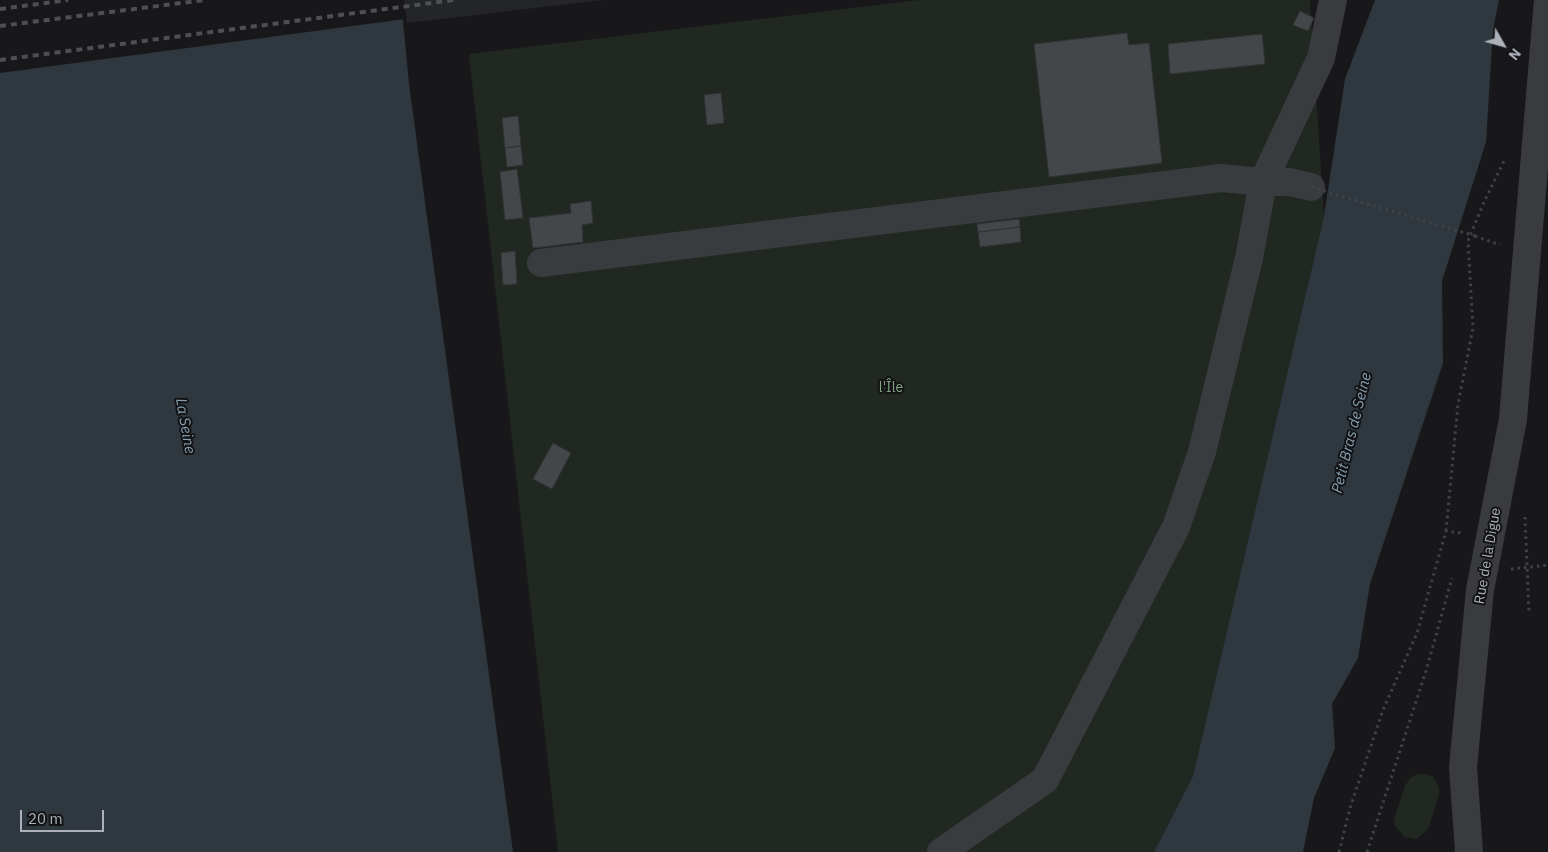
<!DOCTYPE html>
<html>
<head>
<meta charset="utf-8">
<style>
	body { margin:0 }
	#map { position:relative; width:1548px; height:852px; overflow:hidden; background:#18181a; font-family:"IBM Plex Sans",sans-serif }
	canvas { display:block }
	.north { position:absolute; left:1478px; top:20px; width:50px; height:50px; -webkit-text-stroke:4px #131315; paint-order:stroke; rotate:128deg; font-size:14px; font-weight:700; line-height:20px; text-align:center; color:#abb0b9 }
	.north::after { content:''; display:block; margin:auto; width:18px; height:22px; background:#abb0b9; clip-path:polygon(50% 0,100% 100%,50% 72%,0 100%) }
	.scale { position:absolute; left:20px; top:810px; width:84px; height:22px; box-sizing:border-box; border:2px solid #abb0b9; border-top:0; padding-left:6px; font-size:15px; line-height:18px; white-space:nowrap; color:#abb0b9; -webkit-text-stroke:4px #131315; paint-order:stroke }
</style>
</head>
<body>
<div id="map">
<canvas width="1548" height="852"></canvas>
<div class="north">N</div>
<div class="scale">20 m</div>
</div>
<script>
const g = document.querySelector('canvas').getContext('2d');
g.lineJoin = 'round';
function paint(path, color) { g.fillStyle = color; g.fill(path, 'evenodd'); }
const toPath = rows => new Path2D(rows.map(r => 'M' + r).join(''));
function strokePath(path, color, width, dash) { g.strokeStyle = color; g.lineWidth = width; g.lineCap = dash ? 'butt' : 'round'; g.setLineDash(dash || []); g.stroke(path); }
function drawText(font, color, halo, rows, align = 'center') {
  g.font = font + ' "IBM Plex Sans",sans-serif'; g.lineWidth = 4; g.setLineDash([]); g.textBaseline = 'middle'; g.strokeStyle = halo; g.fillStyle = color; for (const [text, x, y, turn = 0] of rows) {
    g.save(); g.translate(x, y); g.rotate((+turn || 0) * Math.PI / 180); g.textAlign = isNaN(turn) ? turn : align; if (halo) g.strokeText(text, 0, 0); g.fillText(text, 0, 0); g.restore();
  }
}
const built = toPath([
	[404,0,603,0,407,23]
]);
const green = toPath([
	[919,0,1310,0,1324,216,1193,776,1154,852,558,852,469,54],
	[1417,774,1424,774,1433,776,1439,788,1439,795,1428,829,1417,839,1405,837,1395,826,1394,819,1405,786,1410,778]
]);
const water = toPath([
	[0,0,401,0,409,84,513,852,0,852],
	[1375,0,1499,0,1493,30,1486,142,1442,281,1443,363,1370,584,1358,658,1332,704,1335,748,1314,798,1303,852,1154,852,1193,776,1324,216,1345,79]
]);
const pier = toPath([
	[0,0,403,0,405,19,0,73]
]);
const building = toPath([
	[1300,11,1314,18,1308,31,1293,25,1300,11],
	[1127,33,1129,45,1149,43,1162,163,1049,177,1034,44,1127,33],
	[1262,34,1265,64,1170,74,1168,44,1262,34],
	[721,93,724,123,707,125,704,95,721,93],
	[518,116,521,146,505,148,502,118,518,116],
	[521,146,523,165,507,167,505,148,521,146],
	[517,169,523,218,505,220,500,172,517,169],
	[591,201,593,223,582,225,583,242,533,248,529,218,571,213,570,204,591,201],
	[1019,219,1020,227,978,232,977,224,1019,219],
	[1020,227,1021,242,980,247,978,232,1020,227],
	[515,251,517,284,503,285,501,253,515,251],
	[553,443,571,453,552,489,533,479,553,443]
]);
const path = toPath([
	[1475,236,1500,245],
	[1525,517,1529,613],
	[1446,531,1458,404,1473,328,1468,241,1484,202,1505,159],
	[1511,569,1548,565],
	[1339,852,1350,808,1383,710,1417,633,1446,531,1463,533],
	[1367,852,1426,671,1452,578]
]);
const minor = toPath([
	[541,263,1221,178,1263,182,1290,182,1311,187],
	[941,852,1045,780,1176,527,1202,452,1249,258,1263,182,1321,58,1333,0],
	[1469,852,1463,767,1480,590,1513,419,1548,0]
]);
const rail = toPath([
	[0,9,68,0],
	[0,26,205,0],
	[0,60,454,0]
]);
const pathBridge = toPath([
	[1311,187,1475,236]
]);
const parkNames = [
	["l'Île",891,388]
];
const streetNames = [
	["Rue de la Digue",1488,556,-80]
];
const waterNames = [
	["La Seine",185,426,80],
	["Petit Bras de Seine",1352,433,-76]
];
paint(built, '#242527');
paint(green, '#202821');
paint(water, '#2f383e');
paint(pier, '#18181a');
paint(building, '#45464a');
strokePath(building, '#323336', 1);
strokePath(path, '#404246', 3, [2.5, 4]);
strokePath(minor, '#3a3b3f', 28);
strokePath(rail, '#4d4f54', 4, [6, 5]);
strokePath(pathBridge, '#404246', 3, [2.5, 4]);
drawText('14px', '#84a384', '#131315', parkNames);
drawText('14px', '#abb0b9', '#131315', streetNames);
drawText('italic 15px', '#85a0b2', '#131315', waterNames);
</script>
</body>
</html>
